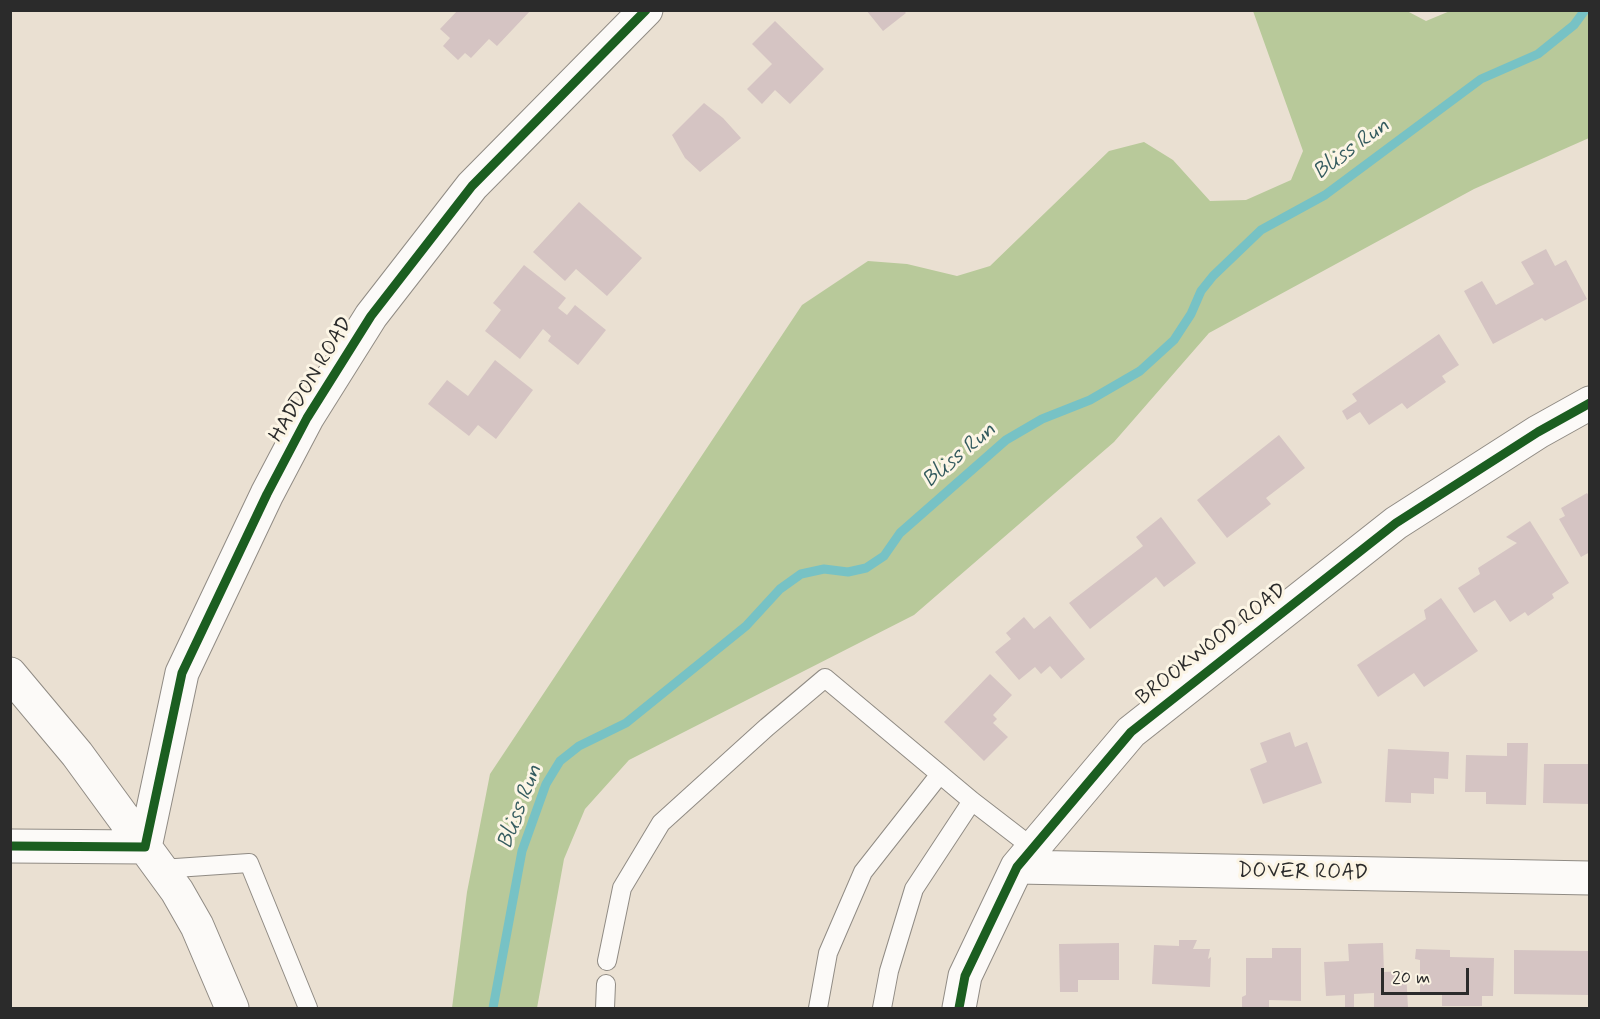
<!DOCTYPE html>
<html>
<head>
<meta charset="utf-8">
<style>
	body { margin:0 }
	#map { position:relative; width:1600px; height:1019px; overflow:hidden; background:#eae0d2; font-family:Mynerve,sans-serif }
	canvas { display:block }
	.frame { position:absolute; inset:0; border:12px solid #2b2b2b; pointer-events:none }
	.scale { position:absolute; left:1381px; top:968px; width:88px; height:27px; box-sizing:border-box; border:3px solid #2b2b2b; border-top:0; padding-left:8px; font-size:18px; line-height:21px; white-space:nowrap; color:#2b2b2b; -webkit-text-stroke:4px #fcf5e5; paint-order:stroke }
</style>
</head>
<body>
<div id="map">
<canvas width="1600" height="1019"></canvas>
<div class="frame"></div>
<div class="scale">20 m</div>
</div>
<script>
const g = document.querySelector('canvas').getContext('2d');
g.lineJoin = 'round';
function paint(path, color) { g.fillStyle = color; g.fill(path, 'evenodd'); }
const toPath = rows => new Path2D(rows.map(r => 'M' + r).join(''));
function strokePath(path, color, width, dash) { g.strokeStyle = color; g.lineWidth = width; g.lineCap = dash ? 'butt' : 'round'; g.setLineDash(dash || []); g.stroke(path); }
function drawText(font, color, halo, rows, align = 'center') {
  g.font = font + ' Mynerve,sans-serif'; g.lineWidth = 6; g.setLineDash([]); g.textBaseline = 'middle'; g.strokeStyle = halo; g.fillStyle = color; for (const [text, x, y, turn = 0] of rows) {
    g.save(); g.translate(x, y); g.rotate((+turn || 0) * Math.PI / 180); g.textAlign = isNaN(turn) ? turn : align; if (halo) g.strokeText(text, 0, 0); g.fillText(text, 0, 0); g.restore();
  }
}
const forest = toPath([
	[1253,11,1407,11,1426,21,1450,11,1589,11,1589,138,1474,189,1209,333,1114,442,914,615,629,760,585,809,564,859,537,1008,452,1008,467,892,490,774,802,305,868,261,907,264,957,276,990,266,1109,151,1144,142,1173,160,1210,201,1246,200,1291,180,1303,151]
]);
const stream = toPath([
	[493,1008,522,851,546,784,560,761,579,746,626,723,746,626,780,589,801,574,824,569,848,572,866,568,884,556,900,533,1006,440,1042,419,1090,400,1140,371,1174,340,1191,314,1201,291,1213,276,1261,230,1325,195,1481,79,1538,54,1574,25,1585,10]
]);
const building = toPath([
	[458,10,531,10,497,46,489,39,471,58,465,53,458,60,443,46,450,38,440,29],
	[866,10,903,10,906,13,883,31],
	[775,21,824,69,790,104,775,90,762,104,747,89,772,64,752,44],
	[704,103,723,118,741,138,700,172,685,158,672,135],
	[579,202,642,258,607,296,576,269,565,281,533,252],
	[1546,249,1555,266,1566,260,1587,299,1545,321,1542,318,1493,344,1464,291,1482,281,1496,305,1534,284,1521,262],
	[524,265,566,298,558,308,567,315,575,305,606,330,578,365,548,341,551,336,543,329,520,359,485,331,501,310,493,303],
	[1439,334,1459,365,1442,376,1446,382,1407,409,1402,403,1369,425,1360,412,1347,420,1342,411,1357,401,1352,394],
	[495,360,533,390,496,439,478,425,469,436,428,404,447,380,468,396],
	[1279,435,1305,468,1266,498,1271,504,1227,538,1197,500],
	[1587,493,1590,498,1590,552,1581,557,1559,519,1565,516,1561,508],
	[1161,517,1196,563,1164,587,1156,577,1090,629,1069,603,1143,546,1136,537],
	[1530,521,1569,583,1552,594,1554,598,1528,616,1525,612,1510,622,1495,600,1474,613,1458,588,1480,574,1478,568,1517,543,1506,537],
	[1441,598,1478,651,1424,687,1414,673,1378,697,1357,665,1426,619,1424,610],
	[1050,616,1085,659,1061,679,1050,666,1041,674,1035,667,1019,680,995,652,1011,639,1006,633,1024,617,1034,629],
	[990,674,1012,695,993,715,997,719,993,723,1008,737,984,761,944,722],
	[1290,732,1295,747,1307,742,1322,783,1263,804,1250,769,1267,762,1260,743],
	[1507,743,1528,743,1526,805,1486,804,1486,792,1465,792,1466,755,1507,756],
	[1388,749,1449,752,1448,779,1434,778,1434,794,1411,793,1411,803,1385,802],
	[1544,764,1590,764,1590,804,1543,803],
	[1179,940,1197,940,1193,949,1210,949,1208,959,1211,957,1210,987,1152,984,1154,945,1179,946],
	[1119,943,1119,980,1078,980,1078,992,1060,992,1059,944],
	[1383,943,1384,972,1406,971,1408,1008,1374,1008,1374,993,1354,994,1354,1008,1345,1008,1345,995,1326,996,1324,962,1349,961,1348,944],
	[1272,948,1301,948,1301,1001,1269,1000,1269,1008,1242,1008,1242,997,1246,995,1246,958,1272,958],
	[1416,949,1450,950,1450,957,1494,958,1493,996,1482,996,1482,1006,1442,1006,1442,993,1420,993,1420,960,1415,959],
	[1514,950,1590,951,1590,995,1514,994]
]);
const lane = toPath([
	[161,869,249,863,308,1008],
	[607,961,622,888,661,823,767,727,825,678,972,801,1033,848],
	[605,1008,606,984],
	[818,1008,828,953,863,872,940,774],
	[882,1008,889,971,914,889,972,801]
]);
const street = toPath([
	[10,674,77,754,177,891,197,926,232,1008],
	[10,846,145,847,182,673,267,494,307,418,371,316,472,186,646,10],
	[1017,867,1590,878],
	[959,1008,965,976,1017,867,1131,732,1396,523,1538,432,1590,403]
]);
const cycleway = toPath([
	[10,846,145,847,182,673,267,494,307,418,371,316,472,186,646,10],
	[959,1008,965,976,1017,867,1131,732,1396,523,1538,432,1590,403]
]);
const streetNames = [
	["HADDON ROAD",312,380,-59],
	["BROOKWOOD ROAD",1212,645,-38],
	["DOVER ROAD",1303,873,1]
];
const waterNames = [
	["Bliss Run",1352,150,-36],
	["Bliss Run",960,456,-40],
	["Bliss Run",521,807,-69]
];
paint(forest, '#b8c99a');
strokePath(stream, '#77c2c5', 9);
paint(building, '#d5c4c3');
strokePath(lane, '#908b84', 20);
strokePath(street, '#908b84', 35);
strokePath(lane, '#fcfaf8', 18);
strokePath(street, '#fcfaf8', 33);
strokePath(cycleway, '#1b5e20', 9);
drawText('21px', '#2b2b2b', '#fcf5e5', streetNames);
drawText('italic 22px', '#345b5f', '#fcf5e5', waterNames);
</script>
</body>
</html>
